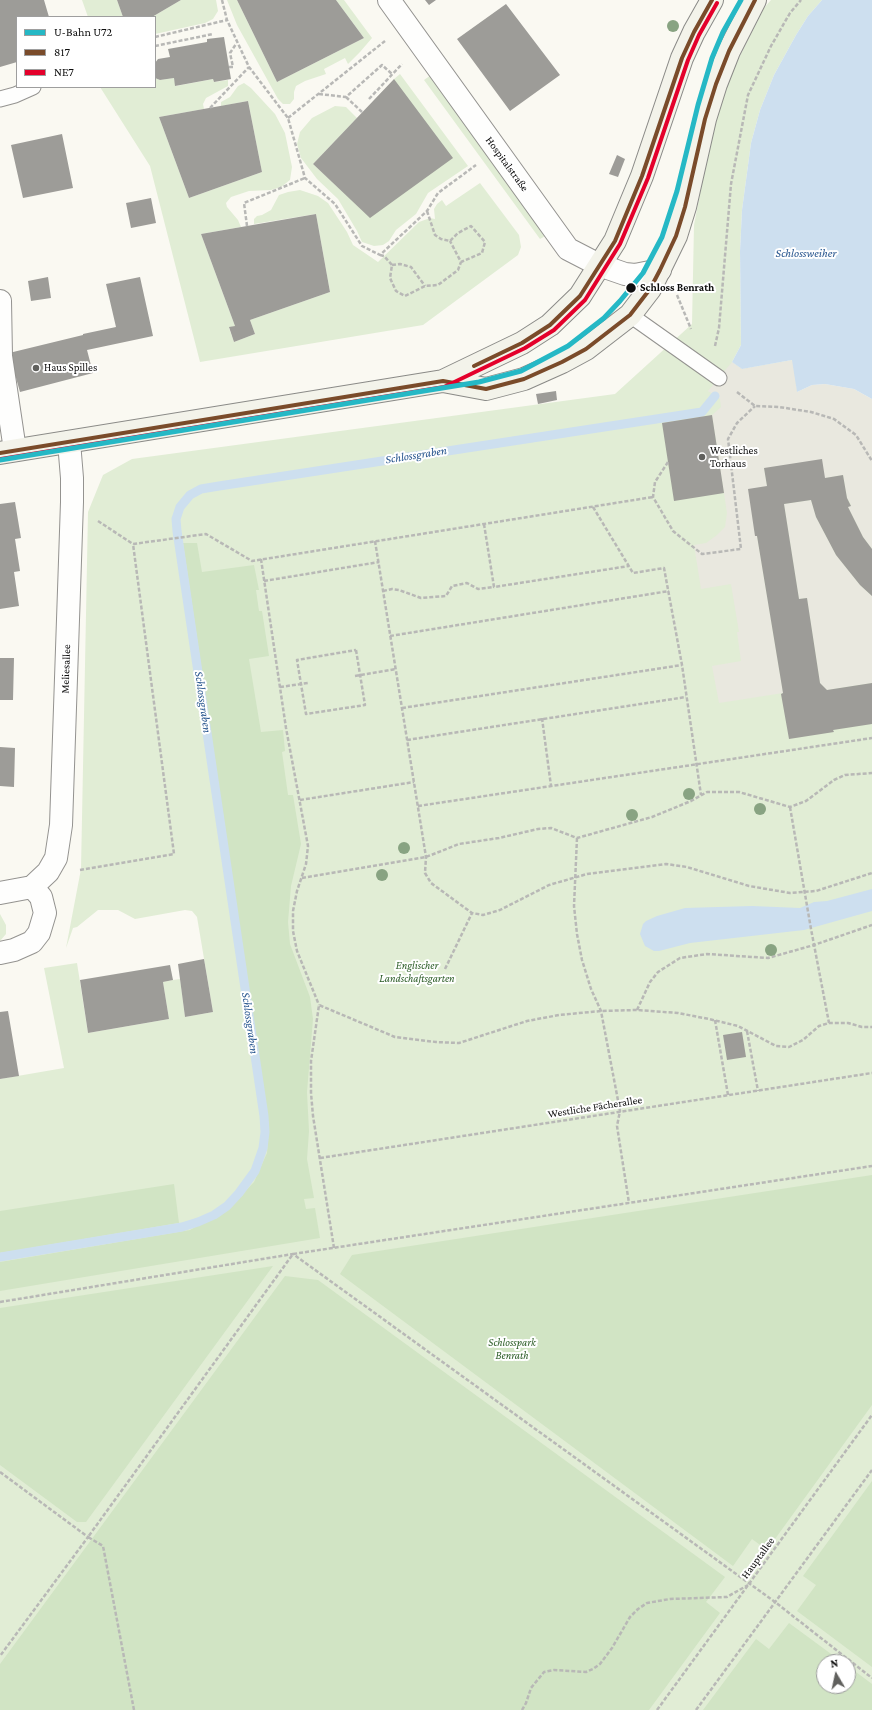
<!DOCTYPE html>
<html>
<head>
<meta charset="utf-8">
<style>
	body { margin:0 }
	#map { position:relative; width:872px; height:1710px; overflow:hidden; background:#faf9f2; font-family:"Crimson Pro",serif }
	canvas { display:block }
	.legend { position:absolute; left:16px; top:16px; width:140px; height:72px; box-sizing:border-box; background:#fff; border:1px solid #9e9e9e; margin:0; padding:5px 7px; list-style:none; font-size:12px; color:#0d0d0d }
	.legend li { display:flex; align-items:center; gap:8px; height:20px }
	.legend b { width:20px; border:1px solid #9e9e9e }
	.north { position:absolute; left:816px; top:1654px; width:40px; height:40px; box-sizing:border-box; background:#fff; border:1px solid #9e9e9e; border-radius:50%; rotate:351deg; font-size:11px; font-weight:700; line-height:16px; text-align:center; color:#0d0d0d }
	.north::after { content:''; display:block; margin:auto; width:14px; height:18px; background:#60605d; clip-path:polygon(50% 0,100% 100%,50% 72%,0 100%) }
</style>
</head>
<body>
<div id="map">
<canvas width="872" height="1710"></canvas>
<ul class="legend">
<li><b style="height:5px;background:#25b8c5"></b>U-Bahn U72</li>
<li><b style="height:5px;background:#7a4b2a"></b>817</li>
<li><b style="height:5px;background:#e4002b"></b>NE7</li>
</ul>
<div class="north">N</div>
</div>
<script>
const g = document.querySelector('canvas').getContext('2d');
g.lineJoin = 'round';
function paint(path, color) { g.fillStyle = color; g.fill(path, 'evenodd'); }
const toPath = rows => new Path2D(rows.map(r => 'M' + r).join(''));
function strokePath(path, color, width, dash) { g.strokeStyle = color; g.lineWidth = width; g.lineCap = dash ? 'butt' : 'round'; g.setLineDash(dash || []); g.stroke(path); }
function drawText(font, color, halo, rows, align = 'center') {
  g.font = font + ' "Crimson Pro",serif'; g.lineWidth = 4; g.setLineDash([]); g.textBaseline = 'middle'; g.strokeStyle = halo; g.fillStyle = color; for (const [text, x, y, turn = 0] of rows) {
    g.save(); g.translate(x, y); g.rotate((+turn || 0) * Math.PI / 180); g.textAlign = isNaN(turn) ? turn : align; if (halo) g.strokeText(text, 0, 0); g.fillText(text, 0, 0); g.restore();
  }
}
const green = toPath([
	[82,0,117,0,123,17,88,17],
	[181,0,216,0,218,11,213,19,205,23,155,34,155,17,152,17],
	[227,0,237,0,277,82,364,38,336,0,344,0,372,38,360,52,348,64,345,58,324,69,326,74,305,81,296,86,294,92,294,99,290,104,283,104,278,99,237,25],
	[771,0,822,0,808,16,796,35,774,75,760,110,751,143,742,210,740,251,741,345,732,362,742,369,793,360,797,392,872,399,872,1710,0,1710,0,1079,64,1068,44,968,77,963,88,1033,169,1019,163,982,173,980,180,979,185,1017,213,1012,197,917,192,911,185,910,135,919,118,910,98,910,77,927,73,928,66,948,81,869,88,512,103,475,132,459,615,394,692,324,694,225,713,125,727,82,764,8],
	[824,1662,848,1662,848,1686,824,1686],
	[400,74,468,166,428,193,416,214,396,230,389,241,383,245,374,246,362,242,357,231,338,199,317,179,301,158,297,144,300,132,312,118,335,106,346,107,357,118,313,164,370,217,394,79],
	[431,75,547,235,540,239,424,80],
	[155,78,160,80,174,78,176,86,213,79,214,82,228,80,228,86,206,98,203,104,204,109,159,117,189,198,262,172,248,101,221,106,221,102,230,97,238,86,244,83,251,88,275,114,285,133,292,167,290,180,281,187,271,190,249,191,231,197,226,203,227,207,238,220,241,227,201,234,235,326,229,328,234,342,255,334,250,320,330,292,316,214,254,224,254,219,257,216,262,215,271,210,279,195,288,192,300,190,318,196,328,203,347,232,353,245,378,262,419,222,430,218,435,219,434,209,437,204,442,200,446,206,480,183,519,235,521,247,518,255,423,325,200,362,150,166,100,87,155,87],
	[0,914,6,925,6,934,0,941]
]);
const forest = toPath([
	[183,543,197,543,202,572,254,565,259,590,256,590,259,611,262,611,269,656,249,659,261,732,283,730,285,751,282,752,288,795,293,795,301,844,291,886,288,922,290,944,310,997,313,1019,307,1092,309,1131,307,1159,314,1198,304,1199,306,1209,315,1208,320,1238,0,1291,0,1262,190,1230,229,1208,254,1182,267,1153,269,1127],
	[872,1175,872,1405,767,1550,752,1539,733,1566,340,1274,352,1255],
	[174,1184,179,1223,0,1253,0,1211],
	[273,1266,86,1522,77,1522,0,1465,0,1308],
	[285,1276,318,1280,725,1577,706,1602,720,1613,649,1710,0,1710,0,1664],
	[872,1481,872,1667,797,1611,816,1585,803,1576],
	[789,1623,842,1662,824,1662,824,1686,848,1686,848,1666,872,1684,872,1710,703,1710,756,1639,769,1649]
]);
const plaza = toPath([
	[793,360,797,392,812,385,825,384,854,389,872,399,872,549,863,537,848,507,851,505,847,498,843,475,825,478,764,468,767,486,755,536,757,536,783,693,719,703,712,666,741,661,737,632,739,632,731,584,701,589,694,545,706,543,717,535,725,527,727,513,712,415,721,407,720,399,708,391,732,362,742,369],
	[811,500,816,517,836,555,860,585,872,596,872,683,827,690,820,683,807,598,799,599,784,504]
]);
const water = toPath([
	[822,0,872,0,872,399,854,389,825,384,812,385,797,392,792,360,742,369,732,362,741,345,740,251,742,210,751,143,760,110,774,75,796,35,808,16],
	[872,889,872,911,804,930,690,943,659,951,654,951,645,946,640,934,643,924,646,921,657,916,685,908,752,906,800,908,814,902,827,901]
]);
const stream = toPath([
	[0,1257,182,1227,198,1222,214,1215,227,1206,239,1193,255,1171,263,1148,265,1132,264,1116,177,531,176,519,180,507,190,495,201,489,219,486,702,412,715,396]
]);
const building = toPath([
	[0,0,44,0,49,17,17,17,17,62,0,67],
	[117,0,181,0,152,17,123,17],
	[237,0,336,0,364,38,277,82],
	[425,0,436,0,429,5],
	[506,4,560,75,510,111,457,39],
	[224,37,231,79,214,82,213,79,175,86,174,78,160,80,155,78,155,63,158,59,170,57,168,49,207,42,207,39],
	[394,79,453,158,370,218,313,164],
	[248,101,262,172,189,198,159,117],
	[62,134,73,188,23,198,11,145],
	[617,155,625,159,618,177,609,174],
	[151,198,156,223,131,228,126,203],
	[316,214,330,292,250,320,255,334,234,342,229,327,235,326,201,234],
	[48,277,51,298,31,301,28,281],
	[140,277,153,336,87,350,93,373,20,392,9,353,83,335,83,334,116,327,106,284],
	[556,391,557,400,538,404,536,394],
	[712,415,724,493,674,501,662,423],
	[822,459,825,478,843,475,847,498,851,506,848,507,863,537,872,549,872,596,860,585,836,555,816,517,811,500,784,504,799,599,807,598,820,683,827,690,872,683,872,724,833,730,834,732,789,739,781,694,783,693,757,536,755,536,748,489,767,486,764,468],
	[15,502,21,538,15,539,20,571,14,572,19,606,0,609,0,504],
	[0,658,14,658,13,700,0,700],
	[0,747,15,748,14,787,0,786],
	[204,959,213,1012,185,1017,178,964],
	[170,965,173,980,163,982,169,1019,88,1033,80,980],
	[8,1011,19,1076,0,1079,0,1012],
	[742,1032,746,1057,727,1060,723,1035]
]);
const path = toPath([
	[222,0,227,20,249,67,288,118,305,178,335,204,362,246,380,255,427,211,438,193,476,165],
	[155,37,227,20],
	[155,46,213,34],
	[229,67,233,67,230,53,236,44],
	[319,94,346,97,382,65,392,74],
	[346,97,362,112],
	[369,99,402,64],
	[210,108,249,67],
	[288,118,385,41],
	[427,211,435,235,441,239,450,241,458,233,471,226,485,242,482,253,461,262,450,241],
	[247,226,244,203,305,178],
	[380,255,384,256,392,265,390,278,396,291,405,296,425,286,438,285,458,270,461,262],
	[392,265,400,264,411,267,425,286],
	[677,295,691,329],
	[715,346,719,328,731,184,748,95,771,46,790,13,801,0],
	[737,392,755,406,779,407,811,412,834,419,856,435,872,461],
	[668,462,655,482,653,497,673,531,702,554,741,549,728,439,737,423,755,406],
	[593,507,633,573,664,568,682,665,701,795],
	[98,521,133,544,206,534,252,561,653,497],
	[484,524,494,587,629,566],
	[375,541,426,857,425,873,431,883,461,905,472,913,483,915,500,910,549,885,587,874,666,864,687,867,749,886,790,893,816,891,872,873],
	[261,559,286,728,308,846,306,864,297,891,293,911,293,931,297,951,319,1005],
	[264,581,379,562],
	[383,591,392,589,399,590,421,598,446,596,452,586,467,583,478,589,494,587],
	[390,636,669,591],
	[356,650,365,705,306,714,297,660,356,650],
	[355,676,396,669],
	[280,687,308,683],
	[402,708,682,665],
	[542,718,551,786],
	[407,740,686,697],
	[300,800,414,782],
	[418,806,872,738],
	[790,807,811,929,829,1023],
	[577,838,574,906,577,934,582,960,591,989,601,1011,620,1111,617,1126,629,1203],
	[80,870,174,854,133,544],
	[302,878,426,857,459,844,499,838,538,829,551,828,577,838,652,817,691,801,707,792,739,792,790,807,806,801,834,780,845,775,872,773],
	[445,969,472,913],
	[637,1010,650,982,658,972,680,958,707,954,768,958,814,945,872,925],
	[715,1020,728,1095],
	[747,1031,758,1091],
	[320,1158,872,1073],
	[334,1248,313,1116,311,1093,311,1061,319,1005,395,1037,436,1042,459,1043,527,1021,559,1015,601,1011,637,1010,678,1013,709,1019,738,1026,776,1046,789,1047,803,1040,819,1026,829,1023,848,1023,862,1027,872,1027],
	[0,1302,293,1254,775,1602,872,1678],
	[0,1472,88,1537,0,1656],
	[134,1710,103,1546,88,1537,293,1254,872,1166],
	[522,1710,526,1703,531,1688,544,1672,554,1670,586,1672,593,1669,600,1664,612,1648,630,1617,638,1609,647,1603,670,1599,727,1597,748,1585],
	[657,1710,872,1415],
	[696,1710,872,1470]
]);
const lane = toPath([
	[0,99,15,95,33,87],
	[630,315,719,378]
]);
const street = toPath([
	[389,0,568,249,599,265,625,274,635,275,660,270],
	[0,301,1,356,15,450],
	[0,893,32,887,48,872,56,858,61,825,72,502,72,478,69,442],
	[0,953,14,950,32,942,39,933,45,913,41,897,32,887]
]);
const secondary = toPath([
	[443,381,486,389,524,379,562,362,586,349,630,315,650,289,676,236,685,207,705,119,716,84,729,51,755,0],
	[0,453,443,381,522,343,550,325,580,296,615,241,642,176,682,58,694,32,712,0]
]);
const bus1 = toPath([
	[474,366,522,343,550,325,580,296,615,241,642,176,682,58,694,32,712,0],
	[0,453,443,381,486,389,524,379,562,362,586,349,630,315,650,289,660,270,676,236,685,207,705,119,716,84,729,51,755,0]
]);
const bus2 = toPath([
	[1,459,444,387,525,348,554,330,585,300,620,244,648,178,688,60,699,35,717,3]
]);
const metro1 = toPath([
	[0,460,479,382,521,371,568,346,604,318,620,301,643,273,662,237,677,191,698,105,712,58,723,32,741,0]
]);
const trees = [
	[673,26],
	[689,794],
	[760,809],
	[632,815],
	[404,848],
	[382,875],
	[771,950]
];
const markers = [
	[631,288,5.5,"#0d0d0d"],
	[36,368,4,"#60605d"],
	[702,457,4,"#60605d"]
];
const streetNames = [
	["Hospitalstraße",507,164,54],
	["Meliesallee",66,669,-88],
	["Westliche Fächerallee",595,1107,-9],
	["Hauptallee",758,1558,-54]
];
const stopNames = [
	["Schloss Benrath",640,288]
];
const poiNames = [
	["Haus Spilles",44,368],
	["Westliches",710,451],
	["Torhaus",710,464]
];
const parkNames = [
	["Englischer",417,966],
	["Landschaftsgarten",417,979],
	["Schlosspark",512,1343],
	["Benrath",512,1356]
];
const waterNames = [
	["Schlossweiher",806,253],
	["Schlossgraben",416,455,-9],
	["Schlossgraben",203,702,82],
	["Schlossgraben",250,1023,82]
];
paint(green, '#e1edd5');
paint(forest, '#d1e4c4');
paint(plaza, '#e9e8df');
paint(water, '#cddfef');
strokePath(stream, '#cddfef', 9);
paint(building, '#9d9c98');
strokePath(lane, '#949390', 17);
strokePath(street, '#949390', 24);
strokePath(secondary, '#8a8a87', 24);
strokePath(path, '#b8b8b6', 2.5, [4, 2]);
strokePath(lane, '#fefefd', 15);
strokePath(street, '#fefefd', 22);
strokePath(secondary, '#f3f3ea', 22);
strokePath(bus1, '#7a4b2a', 4);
strokePath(bus2, '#e4002b', 4);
strokePath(metro1, '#25b8c5', 5);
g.fillStyle = '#88a382';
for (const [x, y] of trees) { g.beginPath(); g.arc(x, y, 6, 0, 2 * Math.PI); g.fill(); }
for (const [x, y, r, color] of markers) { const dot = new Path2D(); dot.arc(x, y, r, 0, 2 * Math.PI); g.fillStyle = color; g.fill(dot); strokePath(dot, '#fff', 1.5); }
drawText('11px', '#0d0d0d', '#fff', streetNames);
drawText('bold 11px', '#0d0d0d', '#fff', stopNames, 'left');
drawText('11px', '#0d0d0d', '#fff', poiNames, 'left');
drawText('italic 11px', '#2b5c26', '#fff', parkNames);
drawText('italic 12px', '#27558e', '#fff', waterNames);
</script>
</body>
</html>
